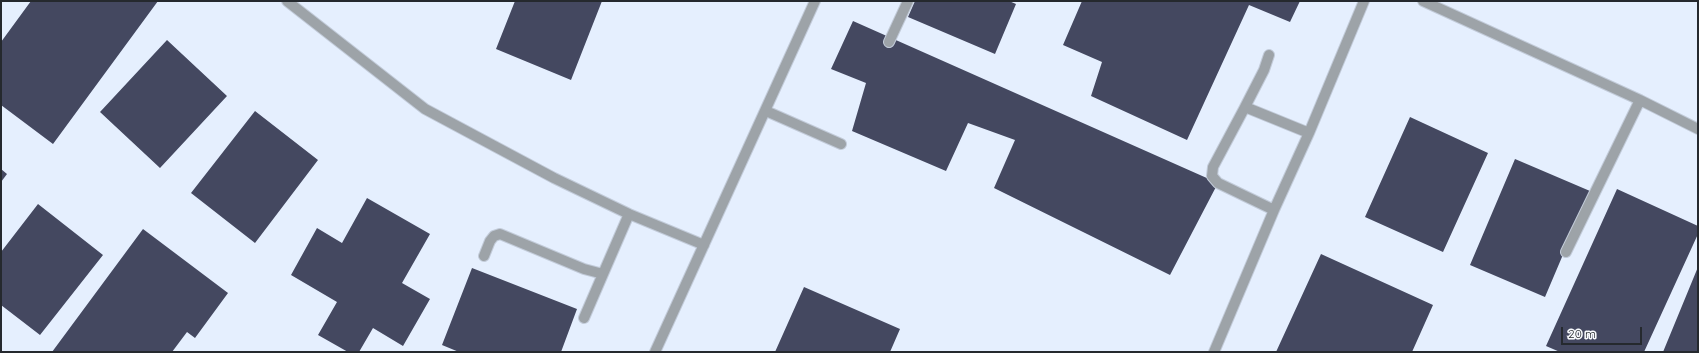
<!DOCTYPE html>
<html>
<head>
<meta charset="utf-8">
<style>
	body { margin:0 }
	#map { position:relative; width:1699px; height:353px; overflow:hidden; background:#e5effe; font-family:Quicksand,sans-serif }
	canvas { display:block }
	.frame { position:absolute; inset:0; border:2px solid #25292e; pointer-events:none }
	.scale { position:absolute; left:1561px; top:327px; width:81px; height:18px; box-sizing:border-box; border:2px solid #25292e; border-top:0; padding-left:5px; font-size:12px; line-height:14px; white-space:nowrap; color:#25292e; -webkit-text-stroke:3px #f9fbfe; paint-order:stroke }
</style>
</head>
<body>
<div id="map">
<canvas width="1699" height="353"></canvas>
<div class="frame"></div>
<div class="scale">20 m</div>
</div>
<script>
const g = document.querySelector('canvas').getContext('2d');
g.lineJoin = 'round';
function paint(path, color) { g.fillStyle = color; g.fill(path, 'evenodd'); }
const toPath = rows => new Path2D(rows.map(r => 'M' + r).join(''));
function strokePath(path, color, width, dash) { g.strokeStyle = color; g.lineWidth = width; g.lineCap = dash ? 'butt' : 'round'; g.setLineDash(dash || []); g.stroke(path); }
const building = toPath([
	[31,1,158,1,53,144,1,105,1,42],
	[515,1,602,1,571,80,496,49],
	[915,1,1009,1,1016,4,995,54,908,17],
	[1082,1,1300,1,1290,22,1249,5,1187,140,1091,96,1102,62,1063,45],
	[853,21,1218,183,1170,275,994,188,1015,140,968,123,946,171,852,131,866,83,831,69],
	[167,40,227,96,160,168,100,112],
	[255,111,318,160,255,243,191,193],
	[1410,117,1488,153,1443,252,1365,217],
	[1515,159,1590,191,1545,297,1470,265],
	[1,169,7,174,1,182],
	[1617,189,1698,226,1698,234,1644,352,1560,352,1546,346],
	[367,198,430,234,402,283,430,299,403,346,373,328,359,352,348,352,318,335,337,302,291,275,317,228,342,243],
	[38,204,103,255,40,335,1,305,1,252],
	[143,229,228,293,195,338,187,332,172,352,52,352],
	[1321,254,1433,305,1412,352,1276,352],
	[1698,267,1698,352,1663,352],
	[472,268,577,309,561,352,459,352,442,345],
	[804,287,900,329,890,352,775,352]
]);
const minor = toPath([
	[287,1,425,109,554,178,629,214,704,245],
	[1423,1,1640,100,1698,129],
	[889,42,908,1],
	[1245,107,1264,70,1269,55],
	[766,111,841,144],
	[1274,210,1218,183,1212,176,1213,167,1245,107,1309,133],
	[1566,252,1640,100],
	[484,256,490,241,494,236,500,234,584,269,603,274,629,214],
	[584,318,603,274],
	[655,352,815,1],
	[1214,352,1274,210,1309,133,1364,1]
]);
paint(building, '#444860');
strokePath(minor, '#c2cbd9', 12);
strokePath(minor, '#9da3a8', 10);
</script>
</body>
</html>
